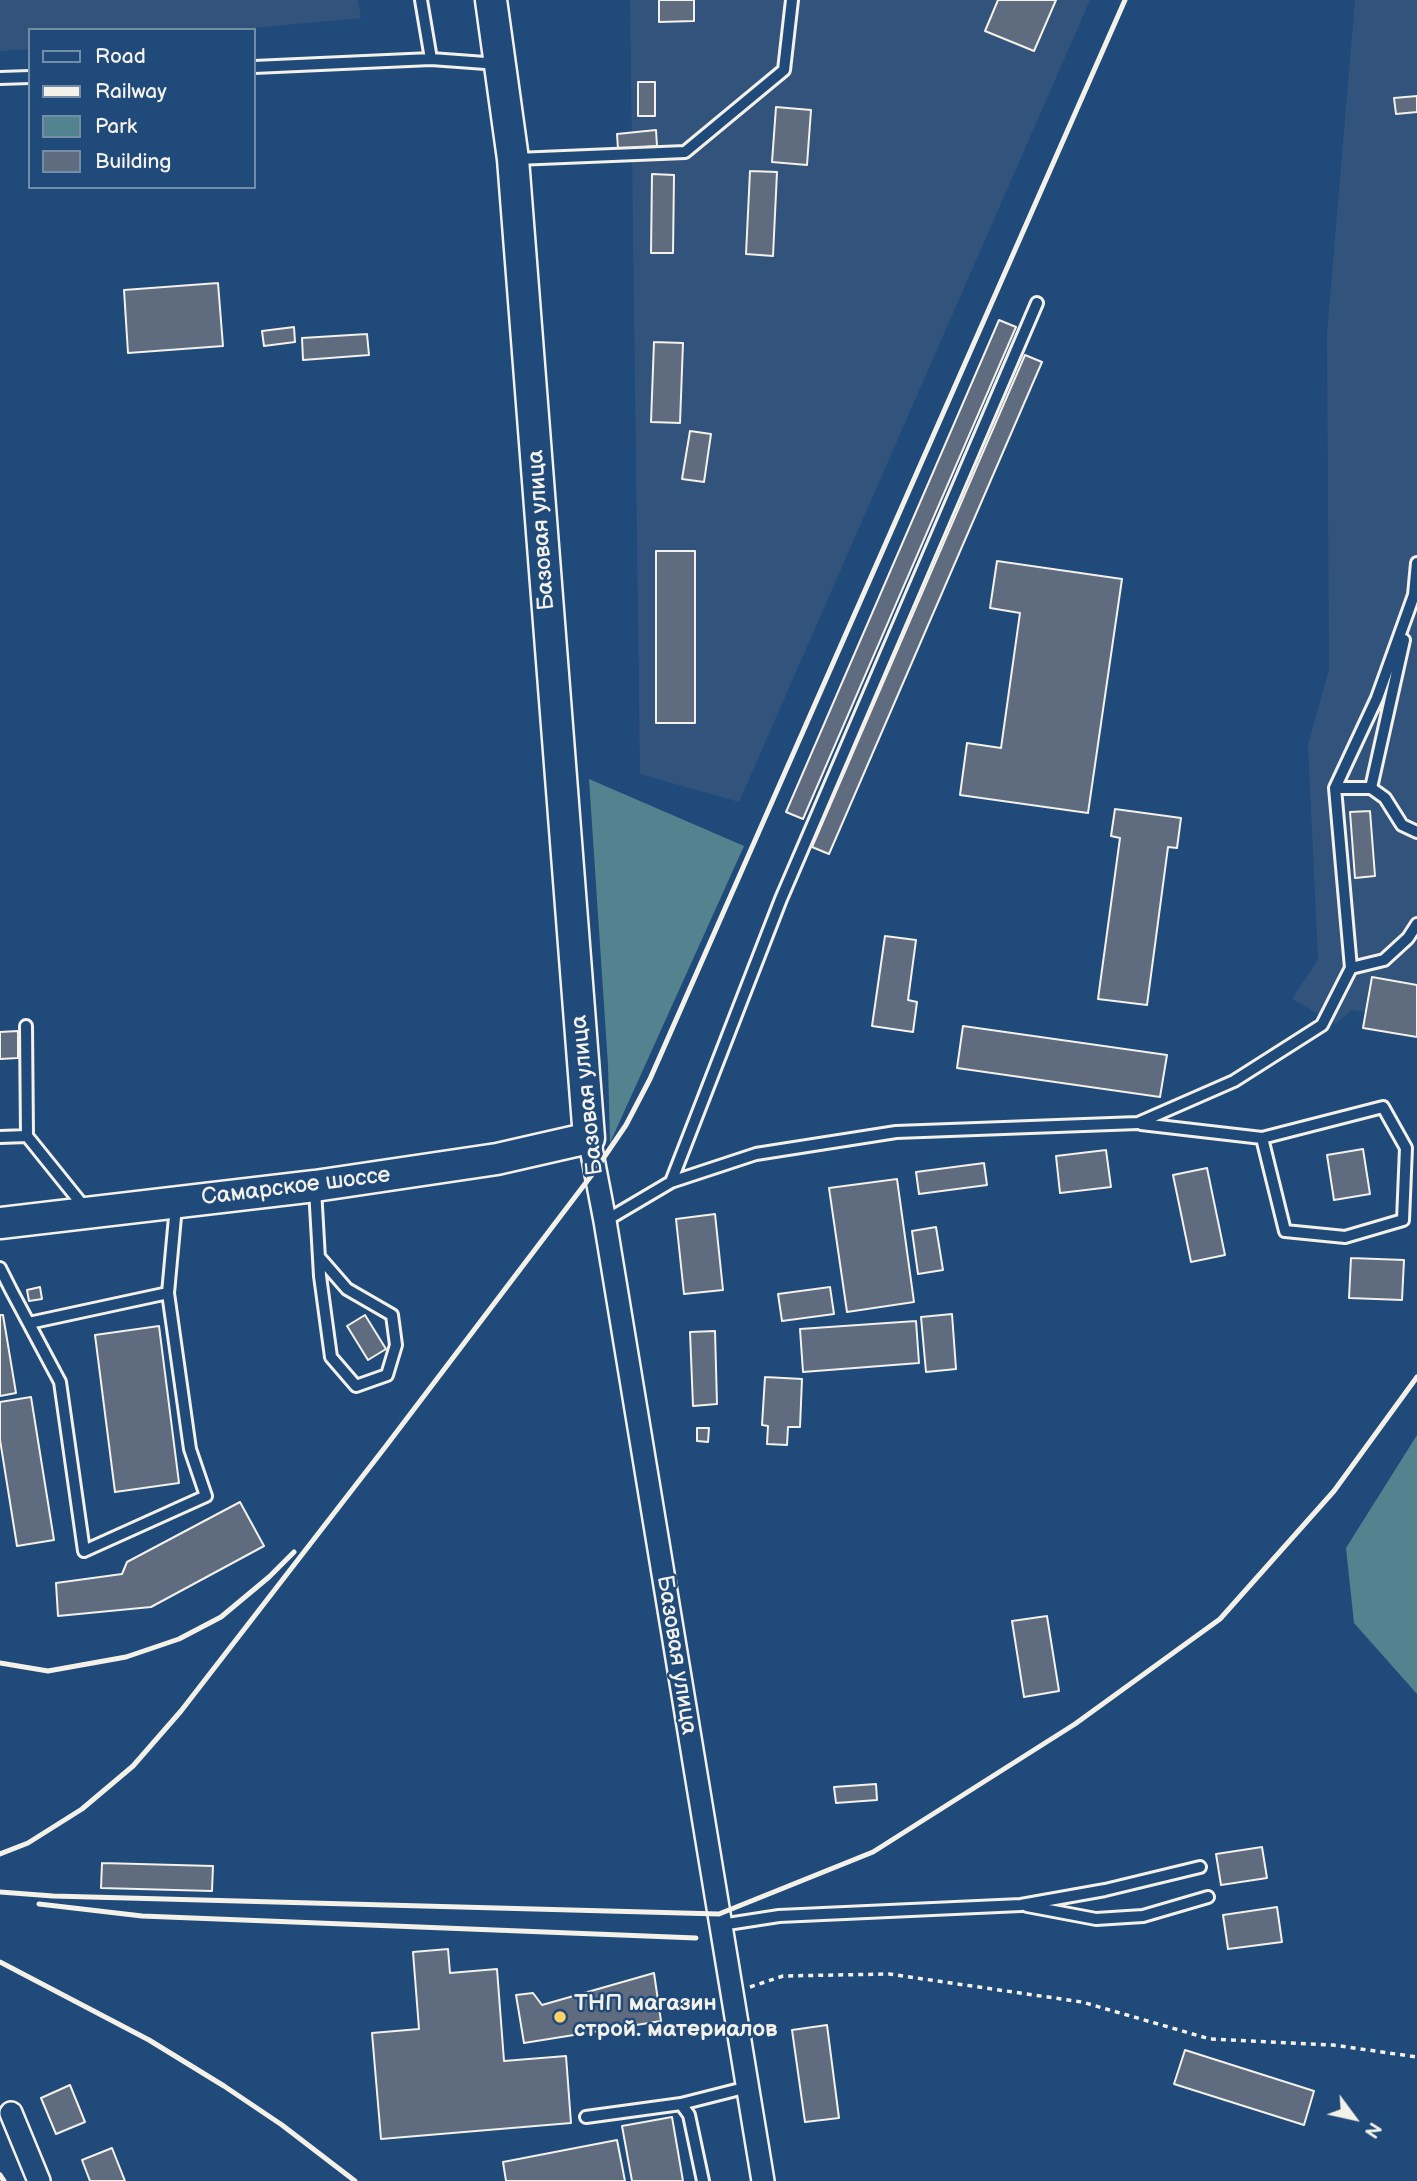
<!DOCTYPE html>
<html>
<head>
<meta charset="utf-8">
<style>
	body { margin:0 }
	#map { position:relative; width:1417px; height:2181px; overflow:hidden; background:#1f4a7a; font-family:"Balsamiq Sans",sans-serif }
	canvas { display:block }
	.legend { position:absolute; left:28px; top:28px; width:228px; height:161px; box-sizing:border-box; background:#1f4a7a; border:2px solid #748da6; margin:0; padding:9px 12px; list-style:none; font-size:21px; color:#f4f1e8 }
	.legend li { display:flex; align-items:center; gap:14px; height:35px }
	.legend b { width:35px; border:2px solid #748da6 }
	.north { position:absolute; left:1319px; top:2083px; width:70px; height:70px; -webkit-text-stroke:5px #1f4a7a; paint-order:stroke; rotate:123deg; font-size:19px; font-weight:700; line-height:28px; text-align:center; color:#f4f1e8 }
	.north::after { content:''; display:block; margin:auto; width:24px; height:32px; background:#f4f1e8; clip-path:polygon(50% 0,100% 100%,50% 72%,0 100%) }
</style>
</head>
<body>
<div id="map">
<canvas width="1417" height="2181"></canvas>
<ul class="legend">
<li><b style="height:9px;background:#1f4a7a"></b>Road</li>
<li><b style="height:9px;background:#f4f1e8"></b>Railway</li>
<li><b style="height:19px;background:#53838e"></b>Park</li>
<li><b style="height:19px;background:#5f6b7f"></b>Building</li>
</ul>
<div class="north">N</div>
</div>
<script>
const g = document.querySelector('canvas').getContext('2d');
g.lineJoin = 'round';
function paint(path, color) { g.fillStyle = color; g.fill(path, 'evenodd'); }
const toPath = rows => new Path2D(rows.map(r => 'M' + r).join(''));
function strokePath(path, color, width, dash) { g.strokeStyle = color; g.lineWidth = width; g.lineCap = dash ? 'butt' : 'round'; g.setLineDash(dash || []); g.stroke(path); }
function drawText(font, color, halo, rows, align = 'center') {
  g.font = font + ' "Balsamiq Sans",sans-serif'; g.lineWidth = 5; g.setLineDash([]); g.textBaseline = 'middle'; g.strokeStyle = halo; g.fillStyle = color; for (const [text, x, y, turn = 0] of rows) {
    g.save(); g.translate(x, y); g.rotate((+turn || 0) * Math.PI / 180); g.textAlign = isNaN(turn) ? turn : align; if (halo) g.strokeText(text, 0, 0); g.fillText(text, 0, 0); g.restore();
  }
}
const built = toPath([
	[0,0,358,0,361,18,231,30,30,30,30,49,0,51],
	[630,0,1090,0,739,802,640,774],
	[1355,0,1417,0,1417,1020,1352,1010,1336,1024,1292,999,1318,960,1308,745,1329,669,1327,334]
]);
const green = toPath([
	[589,779,744,846,610,1143,608,1065],
	[1417,1435,1417,1694,1354,1623,1346,1548]
]);
const building = toPath([
	[659,0,694,0,694,21,659,22,659,0],
	[998,0,1056,0,1034,51,985,31,998,0],
	[638,82,655,82,655,116,638,116,638,82],
	[1417,96,1417,112,1396,114,1394,98,1417,96],
	[776,107,811,110,807,165,772,162,776,107],
	[656,130,657,146,618,149,617,134,656,130],
	[750,171,777,172,773,256,746,254,750,171],
	[652,174,674,175,673,253,651,253,652,174],
	[218,283,223,346,128,353,124,290,218,283],
	[999,320,1016,327,803,819,786,812,999,320],
	[294,327,295,342,264,346,262,331,294,327],
	[367,334,369,355,303,360,302,338,367,334],
	[654,342,683,343,680,423,651,422,654,342],
	[1025,355,1042,362,829,854,812,847,1025,355],
	[690,431,711,434,704,482,682,479,690,431],
	[656,551,695,551,695,723,656,723,656,551],
	[997,561,1122,579,1088,813,960,795,967,743,1001,748,1020,613,990,608,997,561],
	[1115,809,1181,818,1177,848,1168,847,1147,1005,1098,999,1120,838,1111,836,1115,809],
	[1370,811,1375,876,1355,878,1350,812,1370,811],
	[885,936,916,940,908,1000,917,1002,913,1032,872,1026,885,936],
	[1372,977,1417,985,1417,1037,1363,1028,1372,977],
	[963,1026,1167,1055,1160,1097,957,1068,963,1026],
	[18,1031,18,1058,0,1059,0,1032,18,1031],
	[1363,1149,1370,1194,1334,1200,1327,1155,1363,1149],
	[1106,1150,1111,1187,1060,1193,1056,1156,1106,1150],
	[984,1163,987,1185,919,1194,916,1172,984,1163],
	[1207,1168,1225,1255,1191,1262,1173,1175,1207,1168],
	[897,1179,914,1302,847,1312,829,1188,897,1179],
	[715,1214,723,1290,684,1294,676,1219,715,1214],
	[936,1227,943,1270,918,1274,912,1231,936,1227],
	[1351,1258,1404,1260,1402,1300,1349,1298,1351,1258],
	[40,1287,42,1299,29,1301,27,1290,40,1287],
	[830,1287,834,1314,782,1321,778,1294,830,1287],
	[952,1314,956,1369,926,1372,921,1317,952,1314],
	[0,1315,3,1315,16,1393,0,1396,0,1315],
	[365,1315,386,1349,368,1360,347,1326,365,1315],
	[916,1321,919,1363,803,1372,800,1329,916,1321],
	[159,1326,179,1483,115,1492,95,1335,159,1326],
	[715,1331,717,1404,693,1406,690,1332,715,1331],
	[765,1377,802,1379,800,1427,788,1427,787,1445,767,1444,768,1426,762,1425,765,1377],
	[31,1397,54,1540,17,1546,0,1440,0,1402,31,1397],
	[697,1428,709,1428,708,1442,697,1441,697,1428],
	[240,1502,264,1546,151,1607,58,1616,56,1583,122,1574,127,1562,240,1502],
	[1047,1616,1059,1691,1024,1697,1012,1621,1047,1616],
	[876,1784,877,1800,836,1803,834,1787,876,1784],
	[1262,1847,1267,1878,1221,1885,1216,1854,1262,1847],
	[102,1863,213,1866,212,1891,101,1888,102,1863],
	[1277,1907,1282,1942,1228,1949,1223,1915,1277,1907],
	[448,1949,450,1973,497,1969,504,2061,566,2056,571,2123,381,2139,372,2033,419,2029,413,1952,448,1949],
	[654,1973,661,2021,524,2043,516,1995,533,1993,542,2005,654,1973],
	[827,2025,839,2118,805,2122,792,2030,827,2025],
	[1185,2050,1314,2091,1304,2125,1174,2084,1185,2050],
	[70,2085,85,2122,56,2134,41,2098,70,2085],
	[672,2117,683,2181,632,2181,622,2126,672,2117],
	[617,2140,625,2181,506,2181,503,2162,617,2140],
	[112,2148,125,2181,90,2181,82,2160,112,2148]
]);
const path = toPath([
	[750,1987,783,1976,889,1974,1082,2002,1210,2039,1333,2045,1417,2057]
]);
const lane = toPath([
	[421,0,431,59],
	[254,67,431,59,499,64],
	[0,78,30,77],
	[516,159,685,152,784,70,792,0],
	[1335,788,1377,698,1414,595,1417,563],
	[1371,788,1404,640],
	[1351,968,1384,960,1408,938,1417,924],
	[26,1026,27,1136,85,1208],
	[1141,1124,1262,1138,1383,1107,1406,1148,1403,1220,1345,1237,1285,1231,1262,1138],
	[0,1137,27,1136],
	[671,1182,781,899,1037,303],
	[315,1189,320,1276,331,1357,356,1386,387,1375,396,1345,392,1315,347,1289,320,1258],
	[605,1221,671,1182,756,1154,896,1132,1138,1123,1234,1081,1322,1025,1351,968,1335,788,1371,788,1385,798,1402,825,1417,832],
	[0,1268,11,1290,60,1382,84,1551,206,1496,190,1449,168,1293,29,1323],
	[168,1293,176,1206],
	[1027,1906,1096,1919,1143,1916,1208,1897],
	[721,1925,779,1916,1021,1905,1105,1890,1200,1867],
	[681,2104,748,2087],
	[586,2117,681,2104,689,2115,703,2181]
]);
const street = toPath([
	[589,1138,605,1221,763,2181],
	[11,2113,39,2181]
]);
const secondary = toPath([
	[0,1223,315,1186,497,1159,589,1138,513,159,491,0]
]);
const rail = toPath([
	[0,1663,48,1671,126,1657,179,1639,221,1617,269,1577,294,1552],
	[0,1854,28,1843,82,1809,133,1766,181,1711,386,1446,594,1172,626,1125,650,1079,1125,0],
	[0,1892,53,1896,719,1914,873,1852,1075,1724,1220,1619,1334,1491,1417,1377],
	[39,1904,142,1916,696,1938],
	[0,1962,149,2040,224,2086,282,2125,355,2181],
	[0,2175,4,2181]
]);
const markers = [
	[560,2017,7,"#ffd166"]
];
const streetNames = [
	["Базовая улица",542,530,-94],
	["Базовая улица",588,1095,-96],
	["Самарское шоссе",296,1187,-7],
	["Базовая улица",676,1655,81]
];
const poiNames = [
	["ТНП магазин",574,2004],
	["строй. материалов",574,2030]
];
paint(built, '#32547c');
paint(green, '#53838e');
paint(building, '#5f6b7f');
strokePath(building, '#f4f1e8', 2);
strokePath(lane, '#f4f1e8', 16);
strokePath(street, '#f4f1e8', 26);
strokePath(secondary, '#f4f1e8', 35);
strokePath(path, '#f4f1e8', 3.5, [5, 5]);
strokePath(lane, '#1f4a7a', 10);
strokePath(street, '#1f4a7a', 21);
strokePath(secondary, '#1f4a7a', 30);
strokePath(rail, '#f4f1e8', 5);
for (const [x, y, r, color] of markers) { const dot = new Path2D(); dot.arc(x, y, r, 0, 2 * Math.PI); g.fillStyle = color; g.fill(dot); strokePath(dot, '#1f4a7a', 2.5); }
drawText('23px', '#f4f1e8', '#1f4a7a', streetNames);
drawText('bold 23px', '#f4f1e8', '#1f4a7a', poiNames, 'left');
</script>
</body>
</html>
